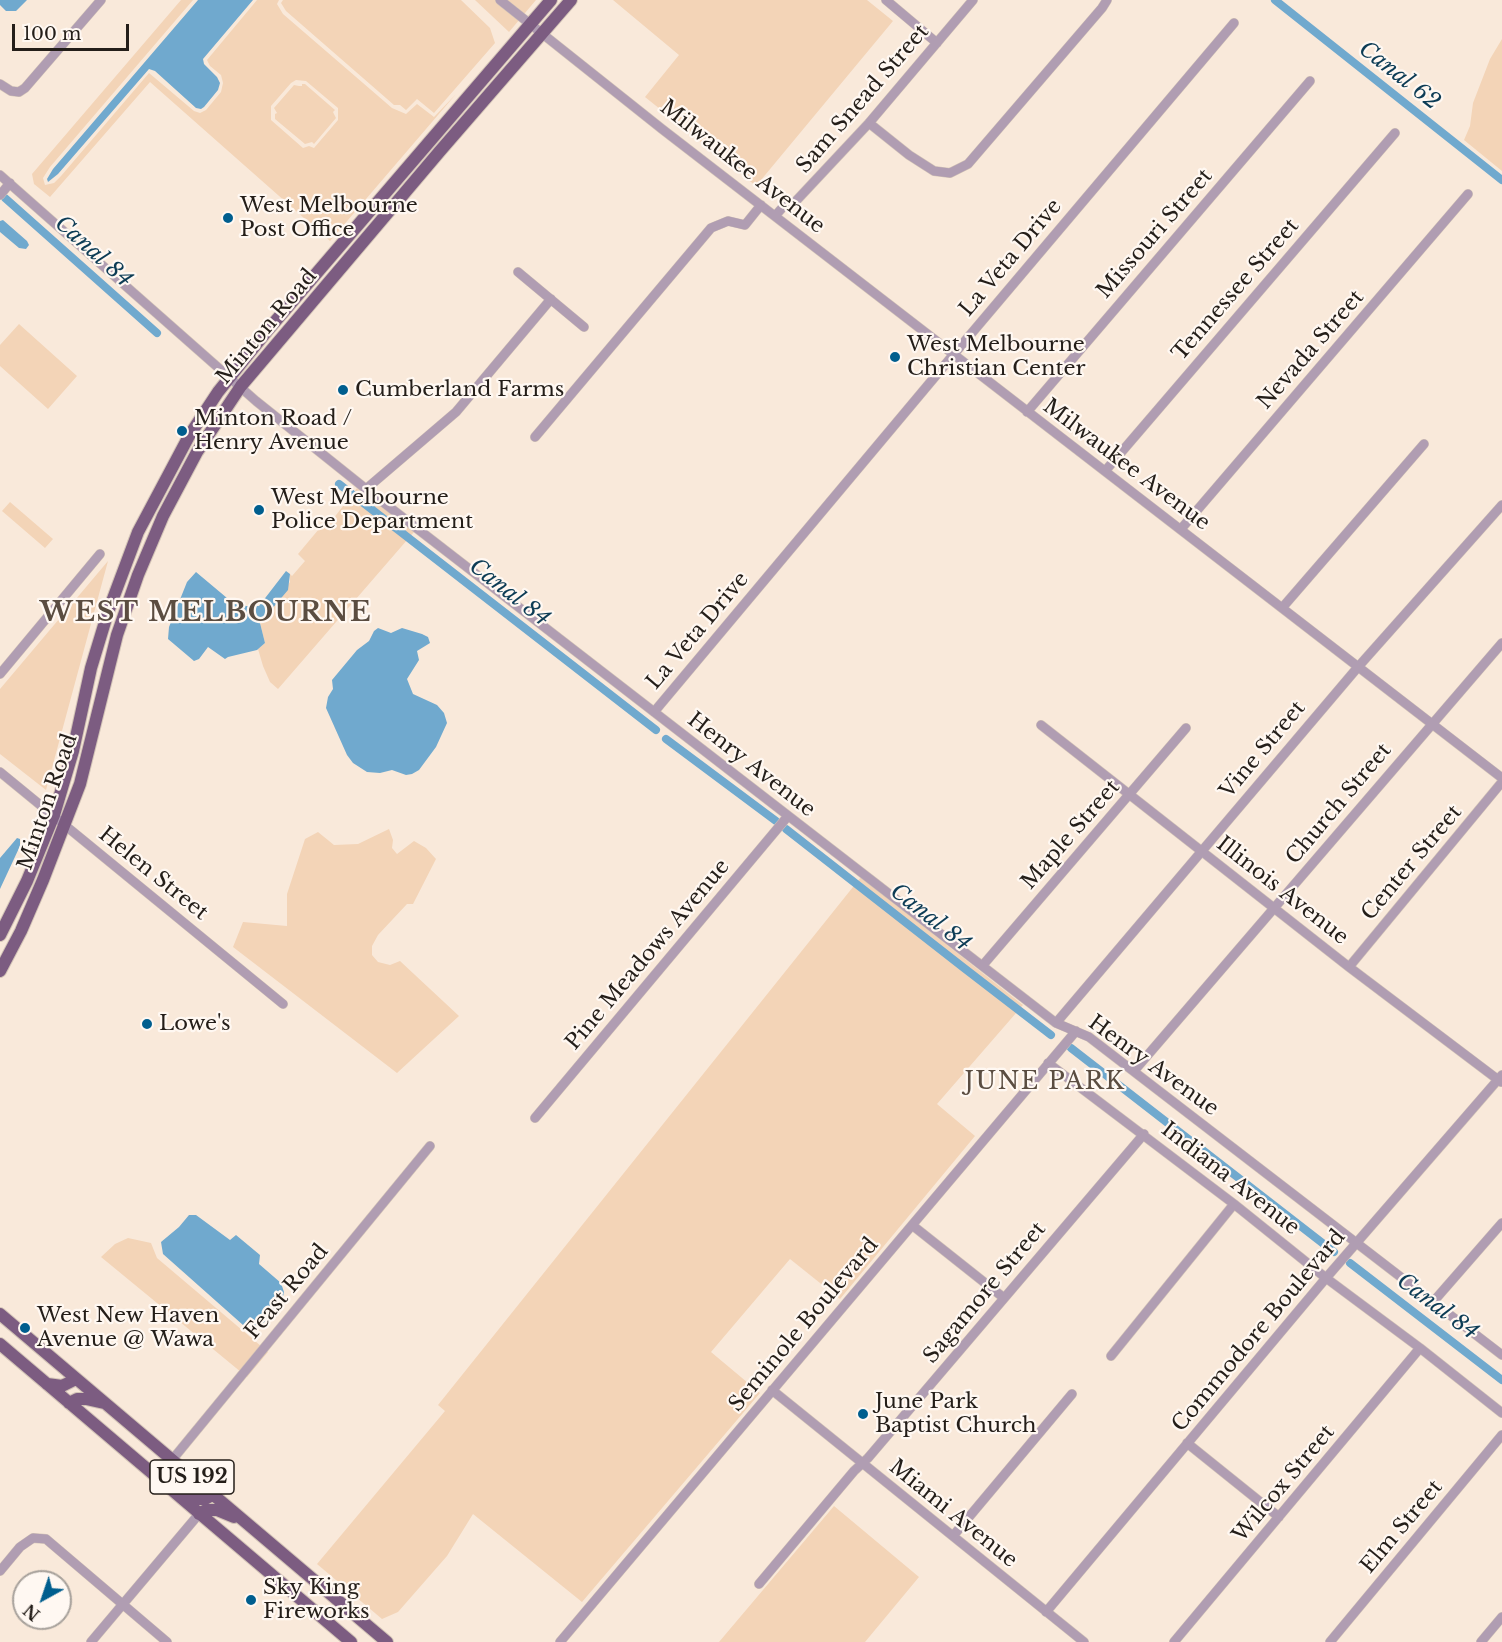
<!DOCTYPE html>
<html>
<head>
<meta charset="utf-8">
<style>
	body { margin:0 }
	#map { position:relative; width:1502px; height:1642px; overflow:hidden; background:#f9e9da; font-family:"Libre Baskerville",serif }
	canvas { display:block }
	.north { position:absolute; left:12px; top:1570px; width:60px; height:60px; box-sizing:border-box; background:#fff8f2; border:2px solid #a7a19b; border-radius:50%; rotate:220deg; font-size:16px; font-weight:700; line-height:24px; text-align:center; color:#241e19 }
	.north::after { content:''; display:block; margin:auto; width:21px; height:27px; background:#005e8e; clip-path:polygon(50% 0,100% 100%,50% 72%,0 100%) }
	.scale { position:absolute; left:12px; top:24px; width:117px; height:27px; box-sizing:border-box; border:3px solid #241e19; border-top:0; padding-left:8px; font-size:18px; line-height:21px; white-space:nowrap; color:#241e19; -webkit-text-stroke:4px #fff8f2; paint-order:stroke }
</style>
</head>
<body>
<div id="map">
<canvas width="1502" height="1642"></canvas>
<div class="north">N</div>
<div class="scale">100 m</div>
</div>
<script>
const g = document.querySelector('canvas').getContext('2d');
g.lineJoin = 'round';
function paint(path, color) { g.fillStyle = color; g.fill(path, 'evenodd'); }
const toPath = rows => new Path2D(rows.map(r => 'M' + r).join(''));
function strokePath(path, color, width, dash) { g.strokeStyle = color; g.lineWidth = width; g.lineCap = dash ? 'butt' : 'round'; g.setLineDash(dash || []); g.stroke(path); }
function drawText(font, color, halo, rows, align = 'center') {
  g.font = font + ' "Libre Baskerville",serif'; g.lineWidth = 4.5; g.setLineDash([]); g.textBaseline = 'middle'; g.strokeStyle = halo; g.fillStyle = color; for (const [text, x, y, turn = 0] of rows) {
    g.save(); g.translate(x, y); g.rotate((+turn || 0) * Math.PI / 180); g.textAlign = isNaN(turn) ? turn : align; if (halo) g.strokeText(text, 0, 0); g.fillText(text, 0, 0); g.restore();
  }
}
const green = toPath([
	[181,0,193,0,50,167,43,178,45,185,54,183,61,176,149,73,194,111,200,113,206,110,221,92,223,83,221,75,210,66,207,60,257,0,279,0,277,4,283,14,392,108,406,114,417,104,434,117,456,94,330,241,150,82,50,197,34,184,32,174],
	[296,80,306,81,338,108,338,120,314,148,309,146,303,148,271,120,271,106,291,83],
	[283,0,461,0,490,28,495,43,434,113,417,99,406,110,400,105,394,105,286,11,281,3],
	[475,0,536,0,509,32],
	[613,0,867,0,893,21,756,186,645,97,679,55],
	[1502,39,1502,171,1464,140,1470,126,1473,103,1490,59],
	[302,84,305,84,335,110,333,112,336,118,314,144,312,142,305,144,275,119,275,114,277,113,274,108,294,85,299,86,302,86],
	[19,324,77,376,48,409,0,366,0,345],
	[357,488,414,532,278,689,270,682,263,666,258,649,265,643,260,623,290,582,290,574,292,576,305,561,298,554,329,517,333,519],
	[10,502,53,539,45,548,2,511],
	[108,561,46,790,0,754,0,689],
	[389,829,393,840,392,848,397,854,414,841,426,848,436,859,413,904,407,904,378,935,372,946,372,955,378,962,390,965,400,961,459,1016,397,1073,233,947,243,922,287,926,287,894,305,839,318,832,334,845,358,844],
	[861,877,1023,1005,937,1104,975,1136,840,1299,790,1259,711,1352,760,1393,582,1602,473,1514,447,1556,398,1612,382,1619,317,1564,445,1411,438,1405],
	[128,1238,151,1243,157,1258,268,1352,247,1377,101,1257,115,1244],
	[834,1506,919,1577,865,1642,719,1642]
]);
const water = toPath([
	[0,0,27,0,16,11,6,11,0,5],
	[198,0,253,0,203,59,204,64,217,77,220,83,218,90,204,107,201,109,196,108,155,71,149,69,58,174,48,182,47,179,53,169],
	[3,220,27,241,29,245,26,249,19,248,0,232,0,221],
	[286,571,290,574,288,590,260,623,265,643,257,650,228,657,225,659,208,647,199,659,194,661,168,639,169,627,187,582,196,572,227,598,246,606,259,606],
	[378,628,391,633,402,628,422,634,428,637,430,643,417,651,419,660,407,679,413,694,437,705,444,713,447,723,436,747,419,770,412,774,406,775,392,770,380,773,367,772,353,763,347,755,326,708,328,697,333,689,332,680,357,650,369,641,374,631],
	[17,838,20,839,20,846,0,889,0,858],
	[189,1215,196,1215,230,1240,236,1235,260,1255,259,1264,281,1283,284,1292,282,1301,260,1327,249,1328,243,1325,163,1254,161,1242,179,1227]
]);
const canal = toPath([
	[1275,0,1502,180],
	[5,198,157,333],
	[339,484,656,730],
	[666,739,776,821],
	[786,829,964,968,1051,1035],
	[1071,1048,1334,1252],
	[1350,1263,1502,1380]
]);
const minor = toPath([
	[500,0,662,129,1502,778],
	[886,0,937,43],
	[0,84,11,91,19,92,25,88,101,0],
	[869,123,909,155,934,171,950,173,968,164,1102,8,1107,0],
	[0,175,256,401,366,489,1056,1023,1089,1037,1502,1355],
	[0,195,10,183],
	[775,216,783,207,795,202,869,123,973,0],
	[518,272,584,327],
	[1027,412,1310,81],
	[535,437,711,228,728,221,745,225,761,205],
	[1106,470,1395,133],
	[366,489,456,412,551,299],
	[1181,529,1468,194],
	[1282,608,1424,444],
	[0,674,100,554],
	[654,712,954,354,1234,23],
	[1041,725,1349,967,1501,1082],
	[0,772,283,1004],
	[983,965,1186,728],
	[1349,967,1502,782],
	[1056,1023,1358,667,1502,505],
	[1048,1063,1234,1204,1326,1278,1420,1348,1502,1413],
	[1134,1071,1502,643],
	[535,1118,788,816],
	[912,1225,1004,1298],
	[1433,1302,1502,1223],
	[1111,1356,1234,1204],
	[772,1390,1084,1642],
	[1187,1443,1279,1517],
	[172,1460,430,1146],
	[953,1536,1072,1394],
	[0,1571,20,1547,33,1538,46,1539,167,1642],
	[759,1584,854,1471,868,1458,1144,1134],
	[1046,1612,1326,1278,1502,1075],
	[91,1642,199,1514],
	[560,1642,1076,1031],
	[1174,1642,1420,1348],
	[1330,1642,1502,1435],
	[1481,1642,1502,1617]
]);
const major = toPath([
	[0,935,27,881,54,815,73,751,91,668,108,612,138,532,189,436,218,392,267,331,551,0],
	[0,971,21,931,43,880,80,784,117,635,138,575,163,516,197,452,241,386,440,151,571,0],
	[0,1314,387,1642],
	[0,1344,351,1642],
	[47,1384,62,1386,76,1379],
	[69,1403,77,1399,86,1399,104,1403],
	[181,1494,195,1499,205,1499,212,1495],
	[199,1514,206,1510,217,1510,234,1517]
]);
const markers = [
	[228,218,6,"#005e8e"],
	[895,357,6,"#005e8e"],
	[343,390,6,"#005e8e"],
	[182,431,6,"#005e8e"],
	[259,510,6,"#005e8e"],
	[147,1024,6,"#005e8e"],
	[25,1328,6,"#005e8e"],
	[863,1414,6,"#005e8e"],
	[251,1600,6,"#005e8e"]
];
const shields = [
	[192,1477,84]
];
const shieldNames = [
	["US 192",192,1477]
];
const streetNames = [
	["Sam Snead Street",863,99,-49],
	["Milwaukee Avenue",742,167,38],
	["Missouri Street",1155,234,-49],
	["La Veta Drive",1011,258,-50],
	["Tennessee Street",1236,290,-49],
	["Minton Road",267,327,-50],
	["Nevada Street",1311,350,-49],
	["Milwaukee Avenue",1126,465,37],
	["La Veta Drive",698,631,-50],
	["Vine Street",1263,750,-50],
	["Henry Avenue",751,765,38],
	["Minton Road",48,802,-71],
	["Church Street",1339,804,-50],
	["Maple Street",1071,835,-49],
	["Center Street",1412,863,-50],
	["Helen Street",153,874,39],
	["Illinois Avenue",1282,891,38],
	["Pine Meadows Avenue",648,955,-50],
	["Henry Avenue",1153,1066,36],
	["Indiana Avenue",1230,1179,38],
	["Feast Road",287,1292,-50],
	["Sagamore Street",985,1293,-50],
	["Seminole Boulevard",804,1325,-50],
	["Commodore Boulevard",1259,1331,-50],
	["Wilcox Street",1284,1484,-50],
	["Miami Avenue",953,1514,39],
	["Elm Street",1402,1527,-50]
];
const poiNames = [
	["West Melbourne",240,206],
	["Post Office",240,230],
	["West Melbourne",907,345],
	["Christian Center",907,369],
	["Cumberland Farms",355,390],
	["Minton Road /",194,419],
	["Henry Avenue",194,443],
	["West Melbourne",271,498],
	["Police Department",271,522],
	["Lowe's",159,1024],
	["West New Haven",37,1316],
	["Avenue @ Wawa",37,1340],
	["June Park",875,1402],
	["Baptist Church",875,1426],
	["Sky King",263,1588],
	["Fireworks",263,1612]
];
const waterNames = [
	["Canal 62",1399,76,38],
	["Canal 84",93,252,42],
	["Canal 84",509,593,38],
	["Canal 84",930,918,38],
	["Canal 84",1437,1307,37]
];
const quarterNames = [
	["JUNE PARK",1045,1082]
];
const districtNames = [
	["WEST MELBOURNE",206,613]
];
paint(green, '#f3d4b7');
paint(water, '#70a9ce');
strokePath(canal, '#70a9ce', 8);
strokePath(minor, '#d3c4b7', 10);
strokePath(major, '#d3c4b7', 14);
strokePath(minor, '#b09db2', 9);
strokePath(major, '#7c5c81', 12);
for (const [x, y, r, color] of markers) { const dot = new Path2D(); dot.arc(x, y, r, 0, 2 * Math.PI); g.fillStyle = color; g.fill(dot); strokePath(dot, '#fff8f2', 2); }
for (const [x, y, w] of shields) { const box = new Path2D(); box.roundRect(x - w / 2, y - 17, w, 34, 4.5); g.fillStyle = '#fff8f2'; g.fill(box); strokePath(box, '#241e19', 1.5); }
drawText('bold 20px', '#241e19', null, shieldNames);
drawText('21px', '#241e19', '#fff8f2', streetNames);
drawText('21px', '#241e19', '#fff8f2', poiNames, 'left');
drawText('italic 22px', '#0d3c55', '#fff8f2', waterNames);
g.letterSpacing = '1.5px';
drawText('24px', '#5b4d41', '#fff8f2', quarterNames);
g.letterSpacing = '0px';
g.letterSpacing = '1.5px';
drawText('bold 27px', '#5b4d41', '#fff8f2', districtNames);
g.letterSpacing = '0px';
</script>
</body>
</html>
